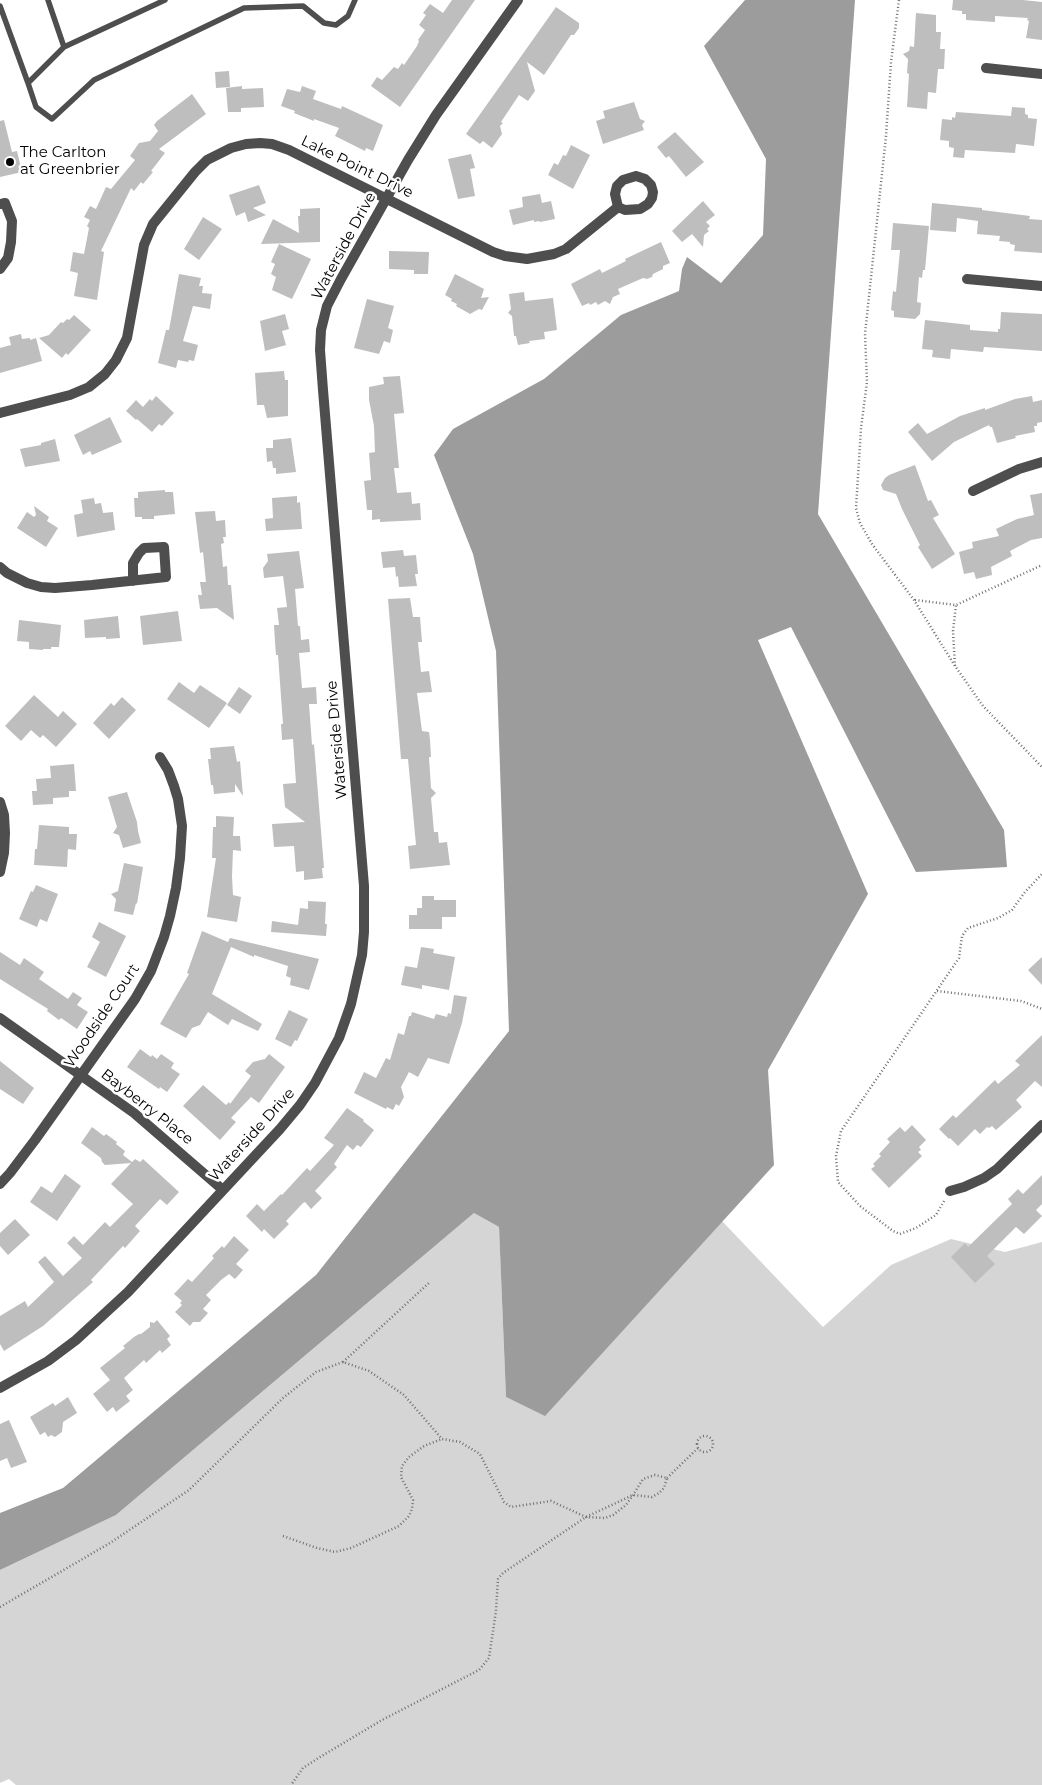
<!DOCTYPE html>
<html>
<head>
<meta charset="utf-8">
<style>
	body { margin:0 }
	canvas { display:block; background:#fff }
</style>
</head>
<body>
<canvas width="1042" height="1785"></canvas>
<script>
const g = document.querySelector('canvas').getContext('2d');
g.lineJoin = 'round';
function paint(path, color) { g.fillStyle = color; g.fill(path, 'evenodd'); }
const toPath = rows => new Path2D(rows.map(r => 'M' + r).join(''));
function strokePath(path, color, width, dash) { g.strokeStyle = color; g.lineWidth = width; g.lineCap = dash ? 'butt' : 'round'; g.setLineDash(dash || []); g.stroke(path); }
function drawText(font, color, halo, rows, align = 'center') {
  g.font = font + ' Montserrat,sans-serif'; g.lineWidth = 5; g.setLineDash([]); g.textBaseline = 'middle'; g.strokeStyle = halo; g.fillStyle = color; for (const [text, x, y, turn = 0] of rows) {
    g.save(); g.translate(x, y); g.rotate((+turn || 0) * Math.PI / 180); g.textAlign = isNaN(turn) ? turn : align; if (halo) g.strokeText(text, 0, 0); g.fillText(text, 0, 0); g.restore();
  }
}
const green = toPath([
	[474,1213,499,1227,506,1397,544,1415,722,1221,823,1327,891,1265,951,1239,1005,1252,1042,1242,1042,1785,16,1785,9,1779,0,1783,0,1570,116,1515]
]);
const water = toPath([
	[745,0,855,0,818,514,1004,830,1007,867,916,872,791,627,758,640,868,894,768,1070,774,1165,545,1416,506,1397,499,1227,474,1213,116,1515,0,1570,0,1513,63,1488,316,1275,509,1031,496,651,473,554,434,455,453,429,544,379,621,315,679,291,682,269,687,257,721,283,763,235,766,159,704,46]
]);
const building = toPath([
	[452,0,475,0,400,107,371,86,377,77,382,80,394,67,398,69,402,63,404,65,417,46,419,41,418,40,425,30,419,25,426,15,423,13,430,4,443,13],
	[953,0,1023,0,1042,2,1042,40,1026,38,1029,21,1027,20,1028,18,995,16,995,22,966,20,966,14,962,14,962,11,952,10],
	[556,7,579,23,579,28,574,35,571,35,544,75,527,62,535,91,528,101,519,95,501,122,503,123,500,126,502,134,492,148,483,141,480,144,466,134],
	[916,13,936,15,936,32,941,32,940,49,945,49,944,69,938,69,936,93,928,92,927,109,907,107,909,74,907,73,908,59,903,54,909,51,910,46,914,47],
	[229,71,230,87,216,88,215,72],
	[242,86,242,89,263,88,264,107,241,108,241,112,228,112,226,88],
	[302,86,316,91,313,99,341,109,342,106,383,125,373,151,366,148,365,151,335,136,339,128,314,119,314,121,294,113,295,111,281,106,287,89,300,92],
	[192,94,206,114,159,149,165,153,151,171,153,172,143,184,141,182,134,191,131,188,101,251,104,252,97,300,74,296,78,273,70,271,73,252,84,254,89,228,87,226,90,220,84,217,90,206,96,209,106,187,111,189,135,160,130,156,139,143,150,141,158,131,154,125,157,121],
	[634,102,640,119,645,121,642,125,644,130,603,144,596,121,605,118,603,111],
	[1012,107,1025,108,1025,114,1028,115,1028,118,1037,119,1034,146,1016,144,1015,153,965,150,964,158,953,157,954,148,949,147,949,141,940,140,942,119,952,120,952,117,955,118,956,112,1011,116],
	[4,120,12,152,17,151,22,172,0,177,0,121],
	[675,132,704,162,686,177,669,156,666,158,657,147],
	[571,145,590,155,573,189,548,175,554,163,558,165,563,155,566,156],
	[471,154,475,168,470,169,475,196,458,199,448,159],
	[259,185,266,203,253,208,266,215,248,222,245,212,236,216,229,195],
	[540,194,542,203,551,201,555,219,540,222,539,221,534,222,534,220,513,225,509,210,523,207,522,197],
	[703,201,715,215,706,222,710,226,707,229,709,231,704,235,703,247,692,234,682,242,672,231],
	[932,203,982,208,982,210,1030,216,1029,219,1042,220,1042,253,1014,251,1015,245,1010,244,1010,242,999,241,1000,236,977,234,978,221,957,218,956,232,930,230],
	[320,208,320,242,261,244,273,219,299,233,298,216,300,216,300,209],
	[203,217,222,229,199,260,184,249],
	[893,223,929,226,925,270,923,270,922,278,919,277,917,302,921,303,920,314,915,319,894,317,894,311,891,310,893,291,896,292,900,250,891,250],
	[661,242,670,263,663,266,663,269,653,274,652,277,647,279,643,278,618,289,620,294,613,297,610,304,605,301,598,305,596,302,590,305,589,303,582,306,571,284,600,269,602,273,626,261,625,259],
	[279,244,311,259,292,299,272,290,276,277,271,274,275,264,271,262],
	[389,251,429,252,428,274,414,274,414,270,389,269],
	[179,274,201,278,199,286,203,286,202,293,212,294,210,309,193,306,183,341,198,345,194,361,189,360,188,362,178,360,176,368,158,363,166,330,169,330],
	[455,274,484,289,481,298,489,297,482,310,479,309,470,314,456,306,457,304,451,301,452,299,445,295],
	[524,292,525,301,553,298,557,330,544,332,545,339,529,341,530,343,518,345,516,336,514,336,512,316,508,313,511,309,509,294],
	[367,299,394,306,388,328,393,330,390,343,384,341,379,354,354,348],
	[1001,312,1042,314,1042,351,984,347,983,352,951,349,950,359,932,357,933,350,922,349,925,320,970,325,970,330,998,332,998,329,1000,329],
	[285,314,289,329,282,331,286,345,265,351,260,321],
	[74,315,91,330,68,355,66,353,62,358,39,338,49,335,61,322,63,323,67,319,69,320],
	[21,334,22,339,30,338,30,340,36,338,42,361,0,373,0,348,11,345,9,337],
	[284,371,285,380,288,380,288,416,267,418,264,405,257,405,255,373],
	[400,376,404,413,394,414,399,468,394,468,397,493,411,492,412,504,420,503,421,520,380,522,380,519,372,520,372,510,367,510,366,500,364,481,371,480,369,453,375,452,374,426,369,400,369,387,384,384,383,377],
	[156,396,174,413,162,426,159,424,152,432,137,419,136,420,126,411,136,400,143,407,150,399,152,401],
	[1032,396,1033,402,1042,400,1042,422,1037,423,1037,426,1034,426,1035,432,1015,436,1016,438,997,443,992,427,990,427,989,425,954,442,932,461,908,432,918,423,927,434,960,416,985,408,985,410,1015,399],
	[110,417,122,442,92,455,90,451,83,455,74,435],
	[291,438,296,472,276,474,276,468,273,468,272,461,267,462,266,448,273,448,273,440],
	[55,439,60,461,25,467,20,449,41,445,41,443],
	[915,465,928,501,931,500,939,515,933,518,955,554,932,569,918,547,920,545,902,509,896,494,883,490,881,485,885,478,889,475],
	[165,490,165,492,173,492,175,514,154,516,154,519,142,519,142,517,135,517,134,498,138,498,138,492],
	[1042,493,1042,538,1031,540,1010,551,1012,556,991,567,992,575,976,579,974,572,964,574,959,552,973,548,972,542,999,536,996,529,1017,519,1034,515,1030,495],
	[297,496,297,503,300,502,302,529,266,531,265,519,273,518,272,498],
	[94,498,95,504,101,503,103,513,113,512,115,530,77,537,74,515,83,513,81,500],
	[34,506,49,517,47,521,58,528,46,547,17,528,27,512,34,517,36,515],
	[215,511,216,521,225,520,226,537,223,537,224,543,221,544,223,567,227,566,228,585,231,585,234,620,217,608,200,609,198,595,202,595,200,582,206,582,203,552,200,553,195,512],
	[403,550,404,556,416,555,418,574,415,574,417,586,399,587,398,576,396,577,395,567,383,568,381,552],
	[299,551,304,588,295,589,298,626,300,626,301,640,309,639,310,652,299,653,302,688,316,687,317,704,309,704,312,745,314,744,324,868,322,868,323,878,304,880,304,871,296,872,294,846,274,847,272,824,305,822,285,807,283,784,296,783,293,739,282,740,281,724,283,724,278,655,276,655,275,642,274,625,279,625,277,608,287,607,283,576,264,578,263,568,268,561,267,554],
	[410,598,413,617,420,617,422,642,418,642,421,672,429,671,432,692,417,693,422,731,429,732,430,740,431,757,429,757,431,788,436,793,431,798,434,832,438,832,439,843,447,842,450,865,410,869,408,846,416,845,408,759,401,759,388,599],
	[178,611,182,641,143,645,140,616],
	[118,616,120,638,106,639,106,637,85,638,84,620],
	[19,620,61,625,59,647,51,647,51,649,43,649,43,650,29,649,29,642,17,641],
	[179,682,194,693,200,685,227,703,209,728,167,699],
	[239,687,252,696,240,714,227,705],
	[34,695,58,717,63,711,77,724,56,747,43,735,40,738,31,730,21,741,5,726],
	[122,697,136,710,109,739,93,723,111,703,114,706],
	[234,746,237,762,240,761,243,796,235,784,235,792,214,794,213,785,211,785,208,759,211,759,210,748],
	[74,764,76,791,69,791,69,797,53,798,53,804,33,805,32,791,37,791,36,779,51,778,50,766],
	[127,792,137,822,138,831,141,843,123,848,119,835,113,833,117,827,108,797],
	[216,816,234,817,233,836,240,836,241,851,233,850,232,876,233,895,241,897,237,922,207,917,216,858,212,858,213,827,216,827],
	[39,825,69,827,69,834,77,834,76,850,68,849,67,867,34,865,35,849,37,849],
	[124,863,143,867,137,904,136,903,133,915,114,911,116,899,111,894,118,891],
	[36,885,58,894,47,922,40,919,37,927,19,919,31,891,33,892],
	[422,896,434,896,434,900,456,900,456,917,442,917,442,929,409,929,409,915,417,915,417,908,422,908],
	[308,901,326,902,325,924,327,924,326,936,271,932,272,921,298,925,300,908,308,909],
	[99,922,126,936,106,977,87,967,100,942,92,937],
	[202,931,228,942,230,938,319,959,309,990,290,985,291,978,286,976,288,966,254,955,254,957,231,947,212,994,262,1024,258,1031,232,1019,228,1025,208,1012,200,1025,192,1028,186,1038,160,1024,189,974,187,973],
	[421,947,434,949,433,953,455,957,449,990,422,985,422,989,401,985,405,966,417,968],
	[0,952,20,965,24,958,44,972,39,979,68,999,73,992,82,998,77,1005,88,1012,77,1029,61,1018,59,1020,47,1011,48,1009,0,979],
	[1042,957,1042,985,1028,970],
	[454,995,467,997,462,1023,449,1064,428,1058,418,1077,409,1072,401,1087,404,1097,399,1106,396,1104,393,1110,387,1107,386,1109,354,1093,364,1072,376,1078,386,1058,390,1060,398,1033,404,1035,409,1016,411,1016,412,1012,434,1019,436,1014,447,1017,448,1013,451,1014],
	[289,1010,308,1019,297,1041,295,1040,291,1047,275,1039],
	[1042,1035,1042,1087,1035,1081,1016,1100,1022,1107,996,1130,992,1126,989,1128,987,1127,980,1134,975,1129,958,1146,950,1138,949,1139,939,1129,953,1115,956,1118,995,1080,998,1084,1020,1065,1015,1061],
	[140,1049,151,1057,152,1055,157,1059,161,1054,174,1063,171,1068,180,1074,167,1092,160,1087,159,1089,127,1067],
	[269,1054,285,1067,259,1103,251,1097,231,1118,236,1122,220,1140,183,1106,203,1085,226,1105,229,1102,230,1104,251,1076,245,1071,253,1062,265,1059],
	[0,1061,34,1088,23,1104,0,1089],
	[347,1108,364,1120,363,1121,374,1130,361,1147,357,1145,353,1150,347,1145,334,1164,337,1167,315,1191,322,1198,311,1209,305,1202,303,1203,286,1221,289,1224,274,1239,264,1229,262,1232,246,1216,257,1204,264,1211,281,1194,282,1195,307,1168,310,1171,334,1145,324,1138],
	[912,1125,926,1140,919,1147,921,1150,918,1152,922,1156,889,1188,871,1169,875,1166,873,1164,881,1156,879,1154,890,1142,887,1139,900,1127,905,1132],
	[92,1127,104,1136,106,1134,117,1142,116,1144,125,1151,123,1155,132,1162,135,1159,140,1162,143,1159,179,1192,167,1205,160,1199,135,1226,140,1231,125,1248,123,1246,91,1280,93,1282,43,1326,4,1351,0,1344,0,1316,25,1301,28,1307,54,1282,38,1262,45,1256,63,1276,82,1258,67,1243,74,1236,83,1245,105,1222,110,1227,133,1204,111,1184,131,1163,105,1165,102,1162,101,1158,81,1143],
	[65,1174,81,1186,57,1221,30,1202,41,1186,52,1193],
	[1042,1175,1042,1204,1036,1210,1042,1216,1024,1234,1016,1227,987,1256,995,1264,975,1283,951,1257,965,1243,968,1247,1012,1204,1008,1199,1018,1189,1023,1194],
	[15,1219,30,1235,8,1255,0,1246,0,1233],
	[234,1236,249,1250,236,1264,243,1270,235,1279,229,1274,221,1280,206,1295,211,1300,203,1309,208,1313,200,1322,193,1322,190,1326,175,1312,182,1305,180,1303,182,1301,174,1294,188,1279,192,1282,214,1258,212,1256,222,1246,224,1248],
	[157,1320,170,1336,167,1339,171,1345,162,1353,160,1350,146,1363,144,1360,124,1378,133,1390,126,1396,130,1401,116,1412,113,1407,107,1412,93,1394,110,1380,100,1368,125,1348,123,1346,134,1337,139,1334,141,1334,150,1327,150,1322,154,1323],
	[68,1397,77,1413,63,1422,62,1432,55,1437,51,1435,48,1437,45,1432,40,1435,30,1417,53,1403,55,1406],
	[9,1420,27,1462,11,1468,7,1458,0,1461,0,1424]
]);
const path = toPath([
	[899,0,891,62,886,136,865,334,867,382,861,428,856,508,860,523,872,544,914,600,955,666,983,706,1042,767],
	[915,600,956,605,1042,565],
	[955,666,953,631,956,605],
	[937,991,1021,1001,1042,1009],
	[944,1201,936,1215,916,1228,900,1234,893,1231,860,1206,838,1182,836,1156,841,1131,959,958,962,936,968,928,998,918,1012,910,1025,892,1042,874],
	[343,1362,430,1282],
	'697 1444a8 8 0 1 1 16 0a8 8 0 1 1-16 0Z',
	[667,1478,698,1448],
	[283,1536,317,1548,335,1552,351,1548,399,1526,409,1516,412,1509,413,1500,401,1477,402,1466,409,1457,424,1446,442,1439],
	[0,1607,110,1543,189,1490,283,1398,316,1372,343,1362,369,1371,404,1395,442,1439,460,1442,480,1454,504,1502,511,1507,551,1501,586,1517,605,1518,613,1515,626,1505,633,1495,643,1479,655,1475,667,1478,664,1488,659,1493,652,1497,633,1495,586,1517,503,1573,498,1579,496,1611,489,1658,479,1670,382,1720,320,1757,303,1768,291,1785]
]);
const lane = toPath([
	[48,0,64,47,165,0],
	[0,6,28,83,64,47],
	[28,83,36,107,52,119,94,80,244,8,303,6,324,23,336,25,348,16,355,0]
]);
const street = toPath([
	[986,68,1042,74],
	[636,176,645,179,651,185,653,192,652,198,648,204,640,209,625,210,618,207,615,194,617,186,623,180,636,176],
	[0,204,5,203,12,221,11,242,8,258,0,269],
	[967,279,1042,286],
	[0,413,70,395,89,387,105,374,116,360,127,338,144,245,153,224,195,172,207,160,231,148,246,144,260,143,272,144,289,150,493,252,505,256,527,259,554,254,566,249,618,207],
	[973,491,1019,469,1042,462],
	[0,567,7,573,27,583,41,587,55,588,92,585,166,577,164,547,144,548,139,553,133,563,133,581],
	[0,802,4,815,5,833,4,853,0,872],
	[0,1018,134,1113,223,1190],
	[0,1184,10,1173,35,1140,135,999,151,971,164,937,170,916,176,888,180,858,182,826,178,799,174,786,168,770,160,757],
	[950,1191,964,1187,984,1178,997,1169,1042,1125],
	[0,1388,48,1361,76,1340,128,1292,280,1129,300,1105,315,1083,339,1038,351,1004,362,955,364,932,364,886,323,390,320,350,321,330,327,306,341,279,408,160,436,115,518,0]
]);
const markers = [
	[10,162,5,"#000"]
];
const poiNames = [
	["The Carlton",20,153],
	["at Greenbrier",20,170]
];
const streetNames = [
	["Lake Point Drive",357,167,26],
	["Waterside Drive",344,246,-62],
	["Waterside Drive",337,740,-95],
	["Woodside Court",102,1016,-56],
	["Bayberry Place",147,1107,38],
	["Waterside Drive",252,1135,-48]
];
paint(green, '#d5d5d5');
paint(water, '#9c9c9c');
paint(building, '#bebebe');
strokePath(path, '#707070', 2.5, [1, 2.5]);
strokePath(lane, '#4e4e4e', 5.5);
strokePath(street, '#4e4e4e', 10);
for (const [x, y, r, color] of markers) { const dot = new Path2D(); dot.arc(x, y, r, 0, 2 * Math.PI); g.fillStyle = color; g.fill(dot); strokePath(dot, '#fff', 2); }
drawText('15px', '#000', '#fff', poiNames, 'left');
drawText('15px', '#000', '#fff', streetNames);
</script>
</body>
</html>
